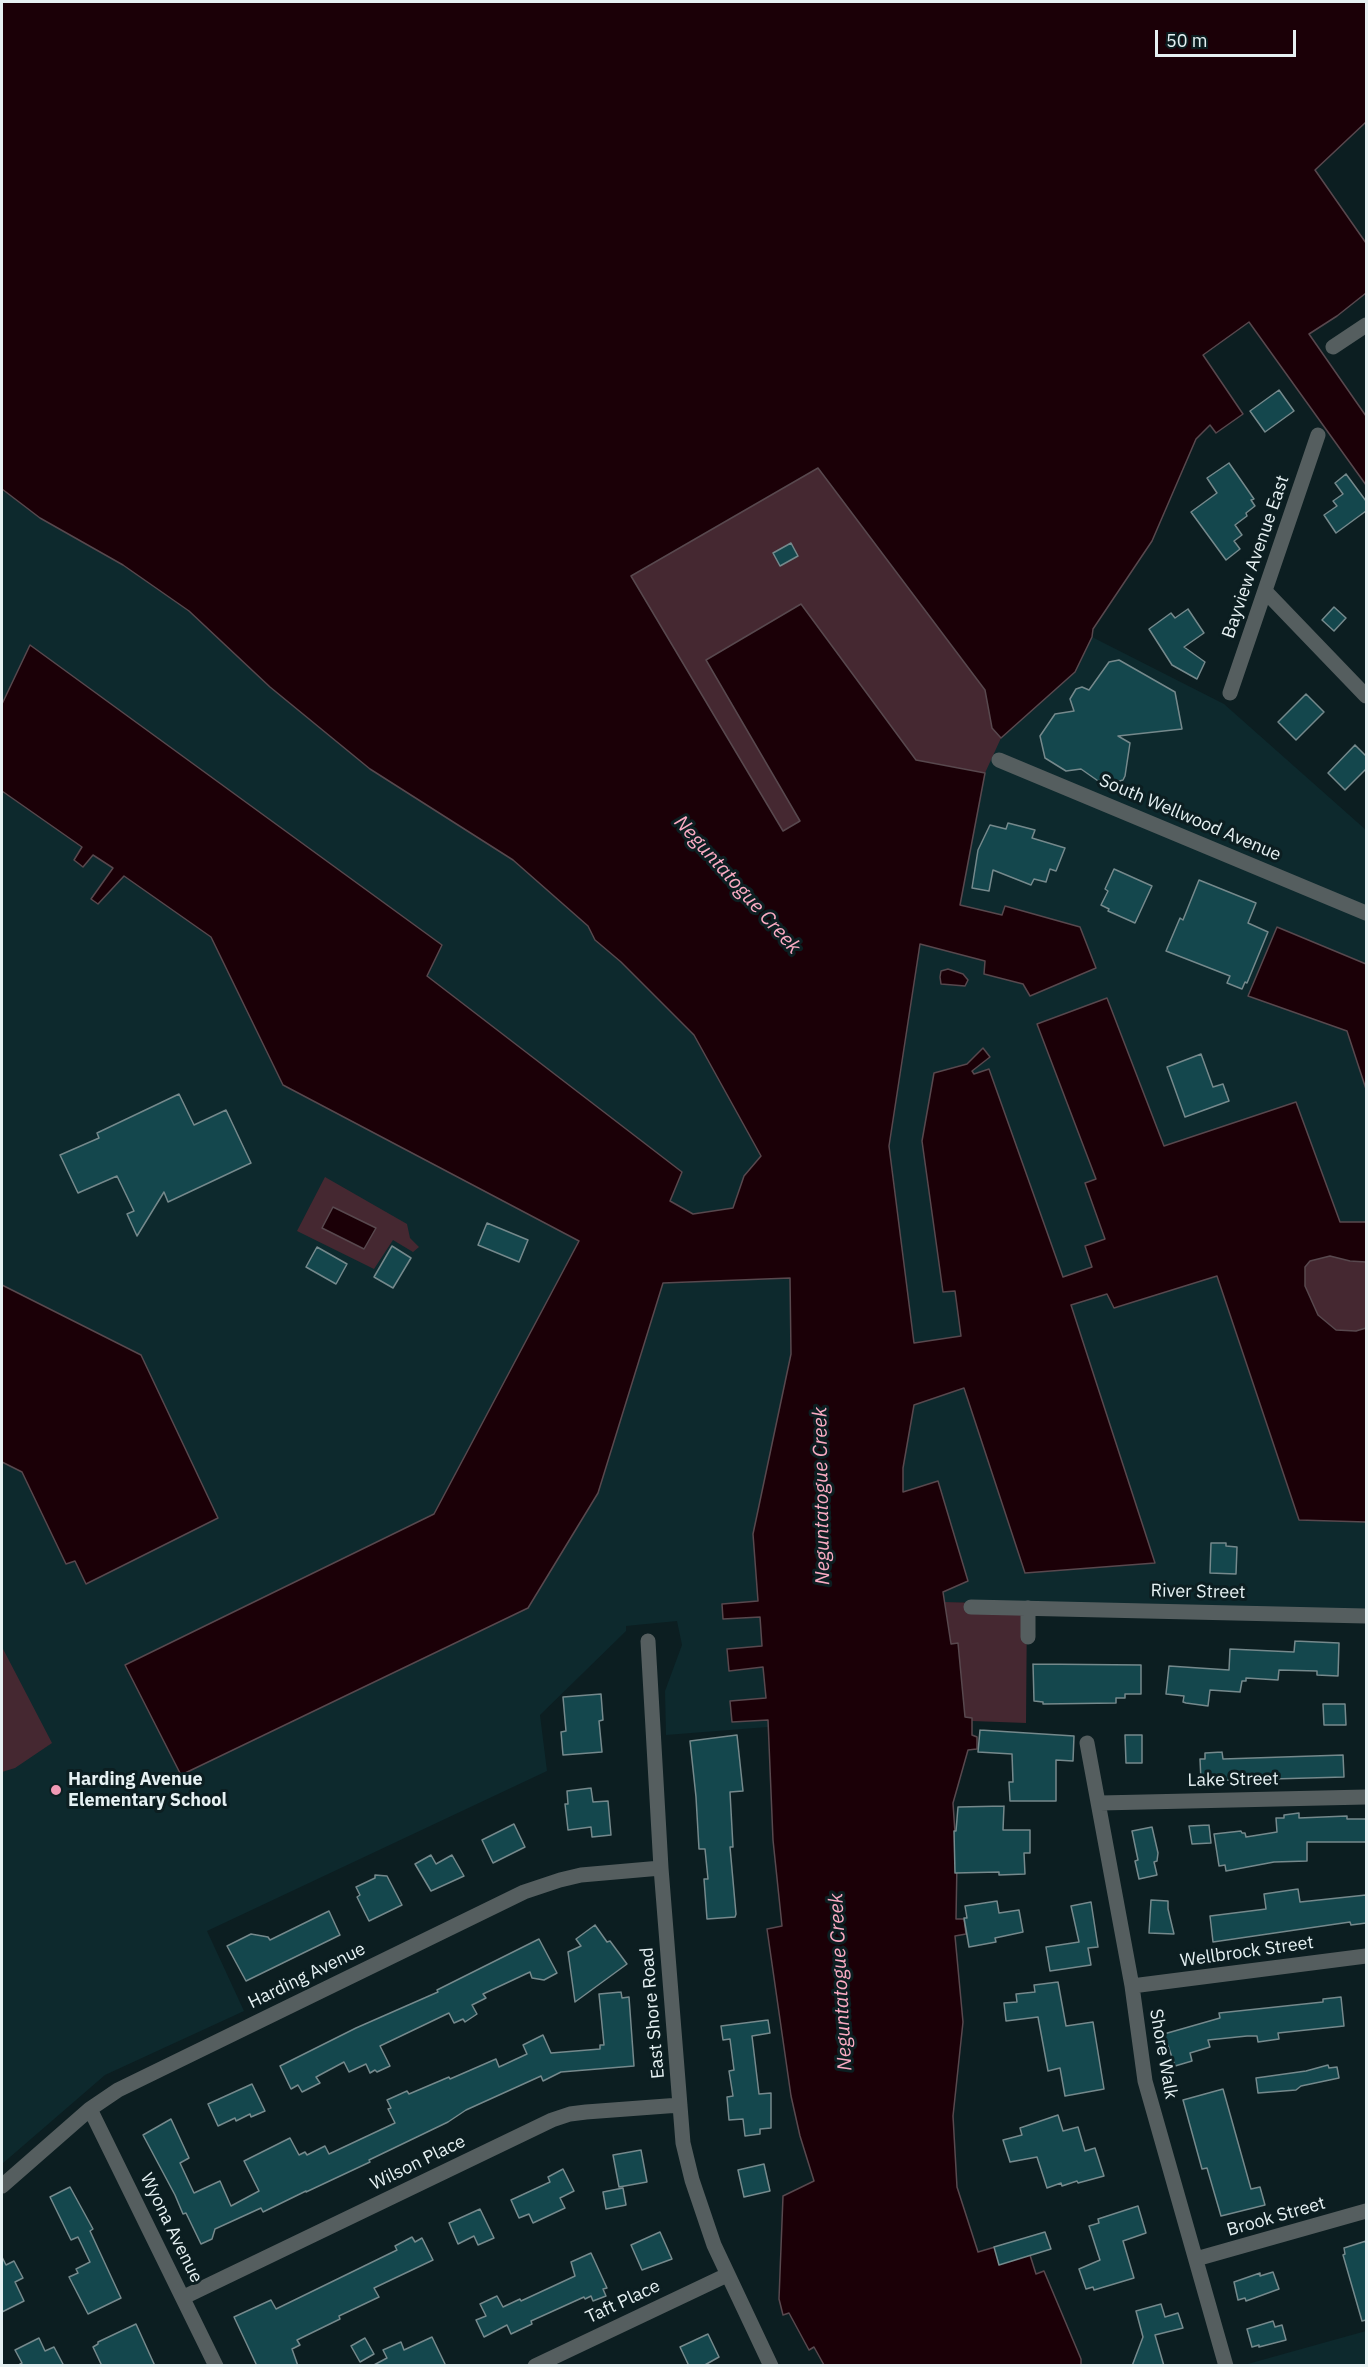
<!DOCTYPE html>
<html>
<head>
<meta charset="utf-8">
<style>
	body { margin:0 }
	#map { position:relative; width:1368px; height:2367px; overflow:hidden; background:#0c1e21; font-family:"IBM Plex Sans",sans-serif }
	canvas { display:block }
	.frame { position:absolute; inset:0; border:3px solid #e6f1f3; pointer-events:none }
	.scale { position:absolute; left:1155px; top:30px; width:141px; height:27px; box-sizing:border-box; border:3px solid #e6f1f3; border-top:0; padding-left:8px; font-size:18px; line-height:21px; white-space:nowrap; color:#e6f1f3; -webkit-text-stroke:4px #0c1e21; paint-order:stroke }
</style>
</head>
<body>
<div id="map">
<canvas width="1368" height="2367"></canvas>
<div class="frame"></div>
<div class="scale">50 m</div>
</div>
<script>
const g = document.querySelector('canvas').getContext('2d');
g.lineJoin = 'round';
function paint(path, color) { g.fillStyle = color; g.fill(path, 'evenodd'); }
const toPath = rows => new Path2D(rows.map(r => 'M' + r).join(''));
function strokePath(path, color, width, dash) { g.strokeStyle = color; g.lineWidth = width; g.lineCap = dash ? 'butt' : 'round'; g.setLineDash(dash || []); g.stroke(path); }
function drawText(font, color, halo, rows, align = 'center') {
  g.font = font + ' "IBM Plex Sans",sans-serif'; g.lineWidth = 6; g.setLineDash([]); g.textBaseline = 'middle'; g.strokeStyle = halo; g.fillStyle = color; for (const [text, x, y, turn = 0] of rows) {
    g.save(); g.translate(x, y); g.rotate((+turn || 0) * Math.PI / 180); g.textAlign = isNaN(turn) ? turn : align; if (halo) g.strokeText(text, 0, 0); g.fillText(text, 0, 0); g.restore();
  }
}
const built = toPath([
	[818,468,1075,672,1092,637,1224,704,1366,830,1366,964,1277,927,1348,1031,1366,1089,1366,1222,1340,1223,1296,1102,1164,1146,1107,998,1037,1024,1096,1179,1085,1183,1105,1239,1092,1267,1063,1277,989,1069,974,1074,971,1071,990,1057,983,1048,967,1064,934,1073,943,1291,955,1290,962,1336,914,1343,889,1146,920,944,986,961,984,974,1023,984,1030,996,1095,968,1080,927,1005,907,1002,916,960,905,984,773],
	[2,489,40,518,123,565,189,611,270,687,370,769,513,860,588,926,595,940,621,962,694,1035,761,1156,744,1176,733,1208,692,1214,670,1201,682,1172,427,976,442,945,30,646,2,704],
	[2,791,83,847,82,867,93,855,113,869,91,899,98,904,124,875,211,937,283,1085,579,1241,434,1514,125,1665,598,1493,663,1283,790,1278,791,1354,753,1534,758,1601,722,1604,724,1619,760,1616,762,1646,727,1650,763,1667,766,1698,730,1701,732,1722,768,1719,768,1727,666,1735,665,1691,682,1645,677,1621,626,1626,626,1631,540,1715,547,1771,207,1931,244,2011,105,2075,2,2164,2,1462,22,1472,66,1564,75,1561,141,1355,2,1285],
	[1217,1276,1299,1520,1366,1522,1366,1612,944,1602,943,1591,968,1581,938,1481,903,1493,903,1468,914,1405,964,1388,1025,1573,1155,1562,1070,1305,1107,1294,1114,1308],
	[1366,2331,1366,2365,1244,2365]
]);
const green = toPath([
	[818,468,985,690,992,728,1001,738,985,773,916,760,801,604,706,660,800,821,783,831,631,576],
	[325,1177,407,1224,410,1238,419,1247,413,1252,393,1240,374,1269,297,1231],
	[1330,1256,1350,1261,1366,1262,1366,1328,1356,1331,1336,1330,1318,1315,1305,1286,1305,1267,1310,1261],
	[944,1602,1027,1604,1026,1723,972,1721,972,1718,965,1718,958,1643,951,1644],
	[2,1647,52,1743,15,1768,2,1772]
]);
const water = toPath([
	[2,2,1366,2,1366,122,1315,170,1366,243,1366,293,1337,316,1309,334,1366,416,1366,485,1249,322,1203,355,1243,414,1216,433,1210,425,1196,439,1152,541,1093,629,1092,637,1075,672,1001,738,992,728,985,690,818,468,631,576,783,831,800,821,706,660,801,604,916,760,985,773,960,905,1002,915,1005,906,1080,927,1096,968,1030,996,1023,984,984,974,985,961,920,944,889,1146,914,1343,961,1336,955,1291,943,1292,922,1141,934,1073,967,1064,983,1048,990,1057,972,1071,974,1074,989,1069,1063,1277,1092,1267,1085,1246,1105,1239,1085,1183,1096,1179,1037,1024,1107,998,1164,1146,1296,1102,1340,1222,1366,1222,1366,1262,1350,1261,1330,1256,1310,1261,1305,1267,1305,1286,1318,1315,1336,1330,1356,1331,1366,1328,1366,1522,1299,1520,1217,1276,1114,1308,1107,1294,1071,1305,1155,1563,1025,1573,964,1388,914,1405,903,1468,903,1492,938,1481,968,1581,943,1592,951,1644,958,1643,965,1717,972,1718,972,1735,977,1737,977,1749,968,1750,953,1803,957,1862,956,1919,964,1919,966,1934,955,1936,963,2022,953,2116,957,2187,978,2252,995,2247,1030,2255,1036,2274,1044,2271,1081,2359,1081,2365,824,2365,814,2347,809,2350,789,2313,783,2315,779,2299,783,2196,814,2181,800,2136,791,2096,767,1929,782,1926,773,1840,768,1720,732,1722,730,1701,766,1698,763,1667,729,1671,727,1649,762,1646,760,1617,723,1619,722,1604,758,1601,753,1534,791,1354,790,1278,663,1283,598,1493,528,1608,181,1775,125,1665,434,1514,579,1241,283,1085,211,937,124,876,98,904,91,899,113,868,93,855,83,867,74,860,82,847,2,791,2,704,30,645,442,945,427,976,682,1172,670,1201,693,1214,733,1208,744,1176,761,1156,694,1035,621,962,595,940,588,926,513,860,370,769,270,687,189,611,123,565,40,518,2,489,2,2],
	[1277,927,1366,964,1366,1089,1347,1031,1248,996,1277,927],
	[948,969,963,974,968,980,965,986,941,984,940,977,941,971,948,969],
	[333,1207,376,1228,364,1249,322,1228,333,1207],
	[2,1285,141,1355,218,1518,86,1584,75,1561,66,1564,22,1472,2,1462,2,1285]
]);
const building = toPath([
	[1279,390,1294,411,1265,432,1250,411,1279,390],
	[1229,463,1254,499,1251,500,1255,506,1246,513,1247,516,1235,525,1242,535,1234,541,1240,549,1226,560,1191,512,1217,493,1207,478,1229,463],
	[1346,474,1366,501,1366,511,1336,533,1324,515,1337,506,1333,501,1343,494,1335,483,1346,474],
	[791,543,798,556,780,566,773,553,791,543],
	[1334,607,1346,618,1334,631,1322,620,1334,607],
	[1188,609,1204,633,1184,647,1205,662,1197,679,1172,665,1149,629,1171,613,1175,618,1188,609],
	[1119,660,1175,692,1182,729,1118,736,1130,743,1125,776,1123,780,1116,782,1111,790,1081,769,1066,771,1045,758,1040,736,1055,714,1074,711,1070,699,1076,689,1082,687,1089,690,1109,662,1119,660],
	[1306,694,1324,712,1296,740,1278,722,1306,694],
	[1355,745,1366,756,1366,769,1345,790,1328,773,1355,745],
	[1008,823,1035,830,1032,838,1065,848,1056,871,1050,869,1046,882,1034,879,1031,885,993,870,989,891,972,888,978,850,990,825,1006,829,1008,823],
	[1114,869,1152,886,1135,923,1108,911,1109,909,1101,905,1108,891,1105,889,1114,869],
	[1199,880,1256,903,1248,923,1268,932,1247,983,1245,982,1242,989,1227,983,1230,976,1166,951,1180,918,1183,920,1199,880],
	[1201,1054,1213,1087,1223,1084,1229,1101,1185,1117,1167,1067,1201,1054],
	[179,1094,194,1125,226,1110,251,1163,168,1202,164,1192,137,1236,127,1214,134,1211,117,1176,78,1193,60,1155,99,1138,97,1133,179,1094],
	[487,1223,528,1240,519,1262,478,1245,487,1223],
	[392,1246,411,1258,393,1288,374,1277,392,1246],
	[317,1247,347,1264,336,1284,306,1267,317,1247],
	[1211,1543,1226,1543,1226,1546,1237,1547,1236,1574,1210,1573,1211,1543],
	[1295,1641,1339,1643,1338,1676,1317,1675,1317,1671,1279,1670,1278,1680,1246,1678,1246,1681,1242,1681,1240,1692,1210,1690,1208,1706,1186,1703,1183,1702,1184,1696,1166,1694,1169,1666,1229,1670,1230,1649,1294,1652,1295,1641],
	[1033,1664,1141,1665,1141,1694,1125,1694,1125,1698,1116,1698,1116,1703,1043,1704,1043,1702,1034,1701,1033,1664],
	[601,1694,603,1720,599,1721,602,1752,563,1755,561,1732,566,1731,563,1697,601,1694],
	[1323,1704,1345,1704,1346,1725,1324,1725,1323,1704],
	[980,1730,1074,1736,1073,1761,1056,1760,1056,1801,1010,1801,1009,1782,1013,1782,1012,1754,978,1752,980,1730],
	[737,1735,743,1791,730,1792,733,1847,730,1847,736,1914,735,1917,707,1919,704,1879,708,1879,705,1849,699,1849,696,1797,690,1741,737,1735],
	[1125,1735,1142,1735,1142,1763,1126,1763,1125,1735],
	[1222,1752,1223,1759,1343,1755,1344,1777,1201,1781,1200,1759,1205,1759,1205,1753,1222,1752],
	[591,1788,593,1802,608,1801,611,1835,592,1837,591,1827,568,1830,565,1804,568,1804,567,1791,591,1788],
	[1004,1806,1003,1830,1030,1830,1030,1853,1024,1853,1025,1874,999,1875,999,1872,955,1873,954,1831,956,1831,958,1807,1004,1806],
	[1299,1813,1299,1818,1347,1816,1347,1819,1366,1819,1366,1842,1307,1842,1307,1861,1274,1862,1226,1871,1225,1865,1219,1866,1214,1834,1241,1831,1242,1833,1245,1833,1246,1837,1277,1832,1276,1818,1284,1818,1284,1815,1299,1813],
	[514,1824,525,1847,493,1863,482,1840,514,1824],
	[1209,1825,1211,1843,1192,1844,1189,1826,1209,1825],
	[1152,1827,1158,1853,1157,1861,1154,1862,1157,1875,1139,1879,1135,1861,1138,1860,1132,1831,1152,1827],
	[431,1855,436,1864,452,1855,464,1876,431,1891,415,1864,431,1855],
	[375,1875,387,1876,402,1905,369,1921,357,1897,360,1895,356,1887,375,1878,375,1875],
	[1298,1889,1300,1902,1366,1895,1366,1923,1351,1925,1350,1922,1213,1942,1210,1916,1266,1909,1264,1894,1298,1889],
	[1151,1900,1168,1901,1168,1909,1174,1934,1149,1933,1151,1900],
	[997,1901,999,1913,1019,1910,1023,1932,995,1938,996,1942,969,1947,964,1918,967,1918,965,1906,997,1901],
	[1091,1902,1098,1947,1088,1948,1091,1965,1050,1971,1046,1947,1079,1942,1071,1906,1091,1902],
	[329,1911,340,1935,246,1981,227,1946,251,1934,268,1937,270,1940,329,1911],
	[595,1925,607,1942,610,1941,627,1964,575,2002,568,1952,581,1946,576,1939,595,1925],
	[539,1939,557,1973,544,1980,532,1978,530,1972,483,1994,486,1998,472,2005,477,2014,465,2022,463,2019,454,2023,449,2013,380,2046,390,2066,377,2072,375,2070,370,2073,366,2064,349,2072,344,2062,316,2077,320,2083,302,2092,298,2085,291,2089,280,2066,356,2028,438,1992,437,1990,539,1939],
	[1058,1982,1066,2026,1093,2022,1104,2089,1065,2096,1060,2068,1048,2071,1038,2017,1006,2021,1004,2003,1017,2002,1016,1994,1035,1992,1034,1985,1058,1982],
	[621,1992,622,1998,629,1997,634,2066,561,2072,543,2081,541,2076,466,2110,448,2122,369,2160,370,2162,306,2192,306,2191,263,2212,261,2208,215,2229,212,2239,201,2244,186,2213,183,2214,175,2195,143,2135,171,2119,189,2158,180,2163,194,2193,220,2181,231,2206,259,2191,244,2161,290,2138,299,2155,305,2152,307,2155,325,2146,329,2154,395,2123,388,2109,391,2108,387,2100,407,2091,409,2094,449,2077,450,2079,496,2059,499,2067,527,2054,523,2045,543,2035,551,2053,600,2049,600,2045,604,2045,599,1994,621,1992],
	[1341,1997,1344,2026,1278,2033,1279,2039,1258,2042,1257,2036,1247,2036,1208,2040,1210,2047,1190,2053,1192,2061,1175,2066,1164,2034,1220,2018,1219,2013,1323,2002,1323,1999,1341,1997],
	[768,2020,770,2033,752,2036,759,2094,771,2093,771,2128,760,2129,760,2134,745,2136,743,2119,729,2120,727,2097,733,2096,729,2071,734,2070,730,2039,723,2040,721,2026,768,2020],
	[1328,2065,1329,2068,1337,2067,1339,2078,1301,2086,1296,2090,1258,2093,1256,2078,1306,2071,1328,2065],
	[252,2084,265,2111,251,2117,250,2114,236,2121,235,2118,218,2126,208,2104,252,2084],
	[1223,2089,1251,2189,1260,2187,1265,2205,1221,2216,1207,2168,1202,2169,1183,2100,1223,2089],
	[1058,2115,1063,2131,1078,2127,1085,2151,1095,2148,1104,2176,1078,2183,1077,2181,1062,2186,1061,2183,1047,2188,1037,2157,1010,2162,1003,2140,1022,2135,1020,2128,1058,2115],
	[641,2150,647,2182,619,2187,613,2155,641,2150],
	[764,2164,770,2191,744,2197,738,2170,764,2164],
	[563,2169,574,2191,560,2198,565,2208,533,2223,529,2214,519,2218,511,2200,550,2182,548,2177,563,2169],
	[70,2187,93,2229,90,2231,121,2298,88,2314,69,2277,78,2273,76,2269,90,2262,78,2237,71,2240,50,2197,70,2187],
	[623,2188,626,2205,606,2209,603,2192,623,2188],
	[1138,2206,1146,2233,1123,2241,1134,2278,1094,2290,1093,2287,1086,2289,1079,2269,1100,2260,1089,2226,1099,2223,1098,2219,1138,2206],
	[480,2209,494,2238,478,2245,474,2236,458,2244,449,2223,480,2209],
	[660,2232,672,2259,642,2270,631,2245,660,2232],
	[1045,2232,1051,2249,999,2265,994,2247,1045,2232],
	[412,2237,415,2242,422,2238,433,2260,374,2288,379,2297,339,2316,340,2319,297,2340,300,2345,292,2349,298,2366,257,2366,234,2317,271,2300,276,2309,397,2250,395,2246,412,2237],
	[1366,2241,1366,2320,1362,2321,1343,2255,1345,2254,1344,2248,1366,2241],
	[591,2253,607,2288,603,2289,606,2296,593,2301,591,2296,585,2299,584,2297,531,2321,532,2324,511,2334,507,2325,484,2337,476,2320,486,2316,480,2304,497,2296,503,2307,520,2299,521,2301,575,2276,571,2262,591,2253],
	[2,2257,6,2265,14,2261,23,2278,15,2282,24,2301,2,2312,2,2257],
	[1273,2272,1279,2289,1246,2301,1245,2298,1238,2300,1234,2282,1260,2273,1260,2276,1273,2272],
	[1161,2304,1165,2317,1178,2313,1183,2328,1155,2335,1164,2366,1132,2366,1143,2337,1136,2311,1161,2304],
	[1273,2321,1275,2327,1282,2325,1286,2340,1259,2347,1259,2345,1252,2347,1247,2329,1273,2321],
	[136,2324,155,2366,102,2366,93,2347,98,2344,98,2342,136,2324],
	[708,2334,719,2357,703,2366,689,2366,680,2347,708,2334],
	[432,2337,446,2366,372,2366,387,2358,383,2350,401,2342,404,2350,432,2337],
	[39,2338,45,2351,54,2347,64,2366,17,2366,22,2363,15,2350,39,2338],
	[365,2338,374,2354,360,2362,351,2346,365,2338]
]);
const minor = toPath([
	[1333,347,1366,325],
	[1265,591,1366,696],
	[1230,693,1318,435],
	[999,760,1366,913],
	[971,1607,1366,1616],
	[1028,1637,1028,1608],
	[648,1641,661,1868,683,2143,692,2180,714,2245,771,2366],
	[1087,1743,1132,1986,1145,2081,1226,2366],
	[1100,1803,1366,1797],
	[1132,1986,1366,1956],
	[90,2109,216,2366],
	[2,2186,90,2109,118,2090,524,1892,560,1880,581,1875,661,1868],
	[1196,2259,1366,2211],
	[184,2297,552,2120,570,2114,586,2112,680,2105],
	[535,2366,727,2275]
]);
const markers = [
	[56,1790,6,"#f09ab5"]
];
const streetNames = [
	["Bayview Avenue East",1256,557,-71],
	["South Wellwood Avenue",1190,818,23],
	["River Street",1198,1592,1],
	["Lake Street",1233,1780,-1],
	["Wellbrock Street",1247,1952,-8],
	["Harding Avenue",307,1976,-26],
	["East Shore Road",653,2013,-95],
	["Shore Walk",1163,2054,80],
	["Wilson Place",418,2163,-26],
	["Brook Street",1276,2217,-16],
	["Wyona Avenue",171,2228,64],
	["Taft Place",623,2302,-25]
];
const poiNames = [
	["Harding Avenue",68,1780],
	["Elementary School",68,1801]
];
const waterNames = [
	["Neguntatogue Creek",737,885,48],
	["Neguntatogue Creek",822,1496,-91],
	["Neguntatogue Creek",841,1982,-93]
];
paint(built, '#0d292d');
paint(green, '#452831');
paint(water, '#1b0007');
strokePath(water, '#58484e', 1.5);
paint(building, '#14474d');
strokePath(building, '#75898c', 1.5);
strokePath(minor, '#555e5f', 15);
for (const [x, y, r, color] of markers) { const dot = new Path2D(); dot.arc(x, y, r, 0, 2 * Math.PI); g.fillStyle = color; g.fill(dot); strokePath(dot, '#0c1e21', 2); }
drawText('18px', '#e6f1f3', '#0c1e21', streetNames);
drawText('bold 18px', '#e6f1f3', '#0c1e21', poiNames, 'left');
drawText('italic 20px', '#faabc3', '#0c1e21', waterNames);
</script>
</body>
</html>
